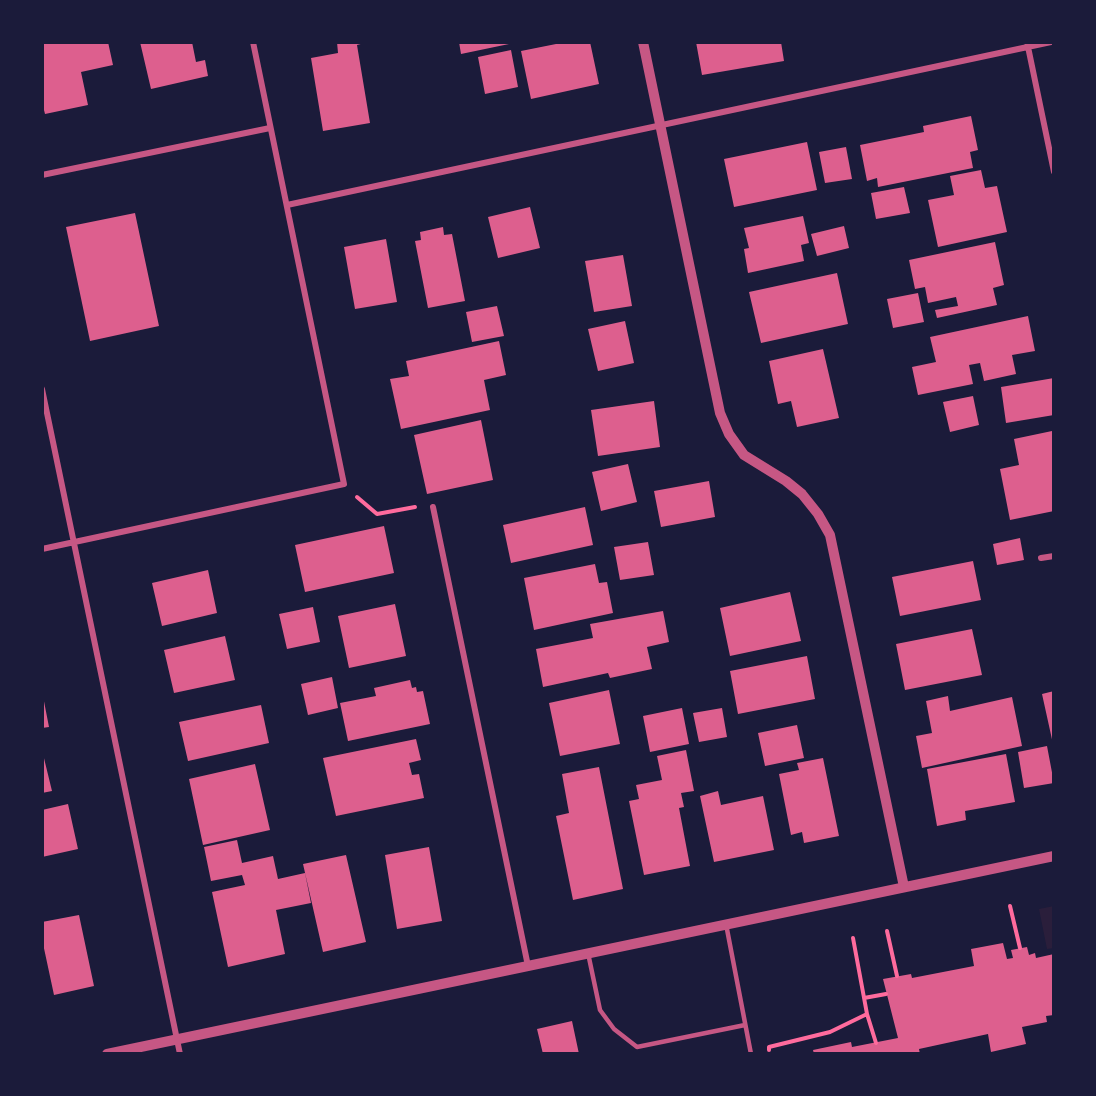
<!DOCTYPE html>
<html>
<head>
<meta charset="utf-8">
<style>
	body { margin:0 }
	#map { position:relative; width:1096px; height:1096px; overflow:hidden; background:#1b1b3a; font-family:Arial,sans-serif }
	canvas { display:block }
	.frame { position:absolute; inset:0; border:44px solid #1b1b3a; pointer-events:none }
</style>
</head>
<body>
<div id="map">
<canvas width="1096" height="1096"></canvas>
<div class="frame"></div>
</div>
<script>
const g = document.querySelector('canvas').getContext('2d');
g.lineJoin = 'round';
function paint(path, color) { g.fillStyle = color; g.fill(path, 'evenodd'); }
const toPath = rows => new Path2D(rows.map(r => 'M' + r).join(''));
function strokePath(path, color, width, dash) { g.strokeStyle = color; g.lineWidth = width; g.lineCap = dash ? 'butt' : 'round'; g.setLineDash(dash || []); g.stroke(path); }
const green = toPath([
	[1054,906,1054,948,1047,949,1039,909]
]);
const building = toPath([
	[42,42,108,42,113,65,81,72,88,105,45,114,42,102],
	[140,42,192,42,196,62,205,60,208,76,151,89],
	[337,42,368,42,357,45,370,123,323,131,311,58,338,53],
	[459,42,508,42,509,44,461,54],
	[566,42,590,42,599,84,531,99,521,51],
	[696,42,781,42,784,61,702,75],
	[511,50,518,87,485,94,478,57],
	[971,116,978,150,970,152,973,168,878,187,877,178,867,181,860,145,924,132,923,126],
	[807,142,817,190,734,207,724,159],
	[846,147,852,179,825,183,819,152],
	[981,170,985,188,997,186,1007,232,938,247,928,200,954,195,950,176],
	[904,187,910,213,876,219,871,193],
	[530,207,540,248,498,258,488,217],
	[135,213,159,326,90,341,66,227],
	[803,216,809,243,801,245,804,261,748,273,744,249,749,248,744,228],
	[844,226,849,248,817,256,811,234],
	[443,227,444,235,452,234,465,301,428,308,415,241,421,240,420,232],
	[386,239,397,302,355,309,344,247],
	[995,242,1004,285,993,288,997,305,937,318,935,310,958,306,956,297,928,303,925,287,915,289,909,260],
	[623,255,632,306,594,312,585,261],
	[837,273,848,324,761,343,749,292],
	[918,293,924,322,893,328,887,299],
	[497,306,504,336,472,342,466,312],
	[1028,316,1035,351,1012,355,1016,374,984,381,980,363,969,365,973,384,918,395,912,367,936,362,930,337],
	[625,321,634,363,598,371,588,329],
	[499,341,506,375,484,380,490,410,401,429,390,379,409,376,406,361],
	[823,349,839,418,797,427,791,401,778,404,769,361],
	[1054,378,1054,415,1006,423,1001,387],
	[973,396,979,425,950,432,943,402],
	[654,401,660,447,598,456,591,410],
	[481,420,493,480,427,494,414,435],
	[1052,431,1054,511,1010,520,1000,469,1019,465,1014,439],
	[628,464,637,502,601,511,592,472],
	[709,481,715,517,661,527,654,491],
	[585,507,593,545,511,563,503,525],
	[384,526,394,573,305,592,295,545],
	[1020,538,1024,560,997,565,993,544],
	[648,542,654,575,620,580,614,547],
	[973,561,981,600,900,616,892,577],
	[595,564,599,583,607,582,613,613,534,630,524,578],
	[208,570,217,613,162,626,152,583],
	[790,592,801,641,730,656,720,608],
	[395,604,406,656,349,668,338,616],
	[313,607,320,642,287,649,279,614],
	[663,611,669,642,647,647,652,669,610,678,608,673,543,687,536,649,593,638,590,624],
	[972,629,982,675,905,690,896,644],
	[225,636,235,680,174,693,164,650],
	[807,656,815,699,738,714,730,671],
	[332,677,338,708,308,715,301,684],
	[410,680,412,688,416,687,417,692,423,691,430,724,348,741,340,703,376,696,374,688],
	[609,690,620,744,560,756,549,703],
	[42,691,49,727,42,728],
	[1054,691,1054,744,1053,744,1042,694],
	[948,696,950,711,1012,697,1022,746,922,768,916,736,932,733,926,701],
	[261,705,269,743,188,761,179,722],
	[682,708,689,744,650,752,643,716],
	[722,708,727,737,699,742,693,713],
	[797,725,804,758,765,766,758,733],
	[416,739,421,760,409,763,412,775,419,774,424,798,336,816,323,758],
	[1047,746,1054,783,1024,788,1018,752],
	[42,750,52,791,42,793],
	[686,750,694,791,681,793,684,807,679,808,690,866,644,875,629,801,639,799,636,785,662,780,657,756],
	[1006,754,1015,802,965,811,966,820,937,826,927,769],
	[823,758,839,836,804,843,802,832,791,835,779,774,799,770,797,763],
	[255,764,270,830,203,845,189,779],
	[599,767,623,889,573,900,556,816,569,813,562,774],
	[718,791,721,805,763,796,774,850,714,862,700,796],
	[68,804,78,849,42,857,42,810],
	[237,840,242,863,273,856,278,879,305,873,311,903,276,910,285,954,228,967,212,892,245,885,242,875,211,881,204,847],
	[429,847,442,921,397,929,385,855],
	[346,855,366,942,323,952,303,864],
	[79,915,94,986,54,995,42,939,42,922],
	[1003,943,1007,959,1013,958,1011,950,1027,947,1029,955,1035,953,1036,958,1054,954,1054,1015,1046,1016,1047,1022,1022,1027,1026,1044,991,1052,988,1034,919,1049,920,1054,814,1054,813,1050,851,1042,852,1047,898,1038,883,979,911,974,912,978,974,966,971,949],
	[572,1021,579,1054,543,1054,537,1029]
]);
const path = toPath([
	[357,497,377,514,415,507],
	[1010,906,1020,948],
	[887,931,897,976],
	[853,938,867,1014,876,1043],
	[864,998,886,994],
	[769,1050,769,1047,830,1032,867,1014]
]);
const service = toPath([
	[726,924,751,1054],
	[588,953,600,1010,614,1029,637,1047,745,1025]
]);
const minor = toPath([
	[1027,42,1054,172],
	[42,175,270,128],
	[287,205,1051,42],
	[42,389,180,1054],
	[433,507,528,966],
	[42,549,344,484,253,42],
	[1041,558,1054,556]
]);
const tertiary = toPath([
	[643,42,720,413,729,434,744,455,786,481,802,494,818,514,830,535,904,887],
	[107,1054,1054,856]
]);
paint(green, '#2a1e3b');
paint(building, '#dd5f8e');
strokePath(path, '#ff6b9d', 4);
strokePath(service, '#c65784', 4.5);
strokePath(minor, '#c65784', 6);
strokePath(tertiary, '#c65784', 10);
</script>
</body>
</html>
